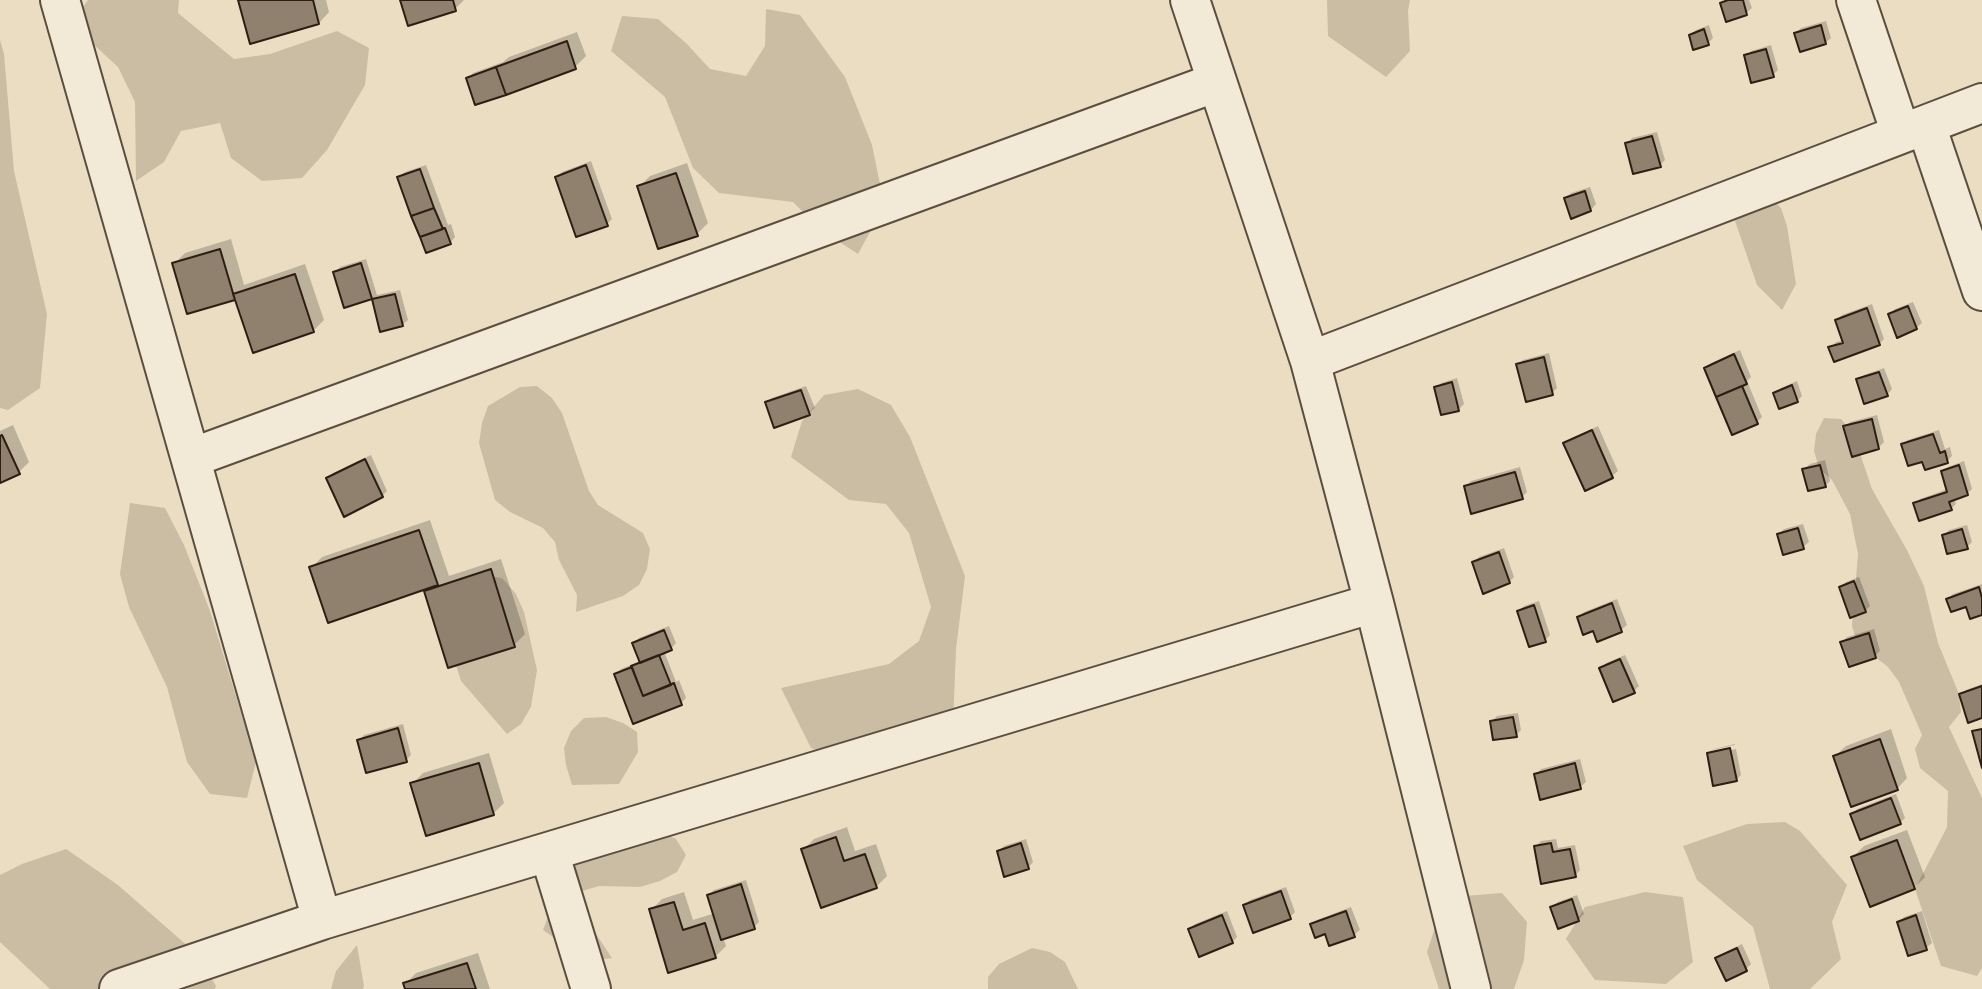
<!DOCTYPE html>
<html>
<head>
<meta charset="utf-8">
<style>
	body { margin:0 }
	canvas { display:block; background:#ebddc2 }
</style>
</head>
<body>
<canvas width="1982" height="989"></canvas>
<script>
const g = document.querySelector('canvas').getContext('2d');
g.lineJoin = 'round';
function paint(path, color) { g.fillStyle = color; g.fill(path, 'evenodd'); }
const toPath = rows => new Path2D(rows.map(r => 'M' + r).join(''));
function strokePath(path, color, width, dash) { g.strokeStyle = color; g.lineWidth = width; g.lineCap = dash ? 'butt' : 'round'; g.setLineDash(dash || []); g.stroke(path); }
const green = toPath([
	[88,0,179,0,178,13,234,59,270,54,337,31,369,48,365,85,327,150,302,178,262,181,231,158,220,123,181,131,164,162,136,181,135,102,118,67,92,43,81,10],
	[1327,0,1410,0,1408,11,1410,51,1386,77,1328,36],
	[766,9,800,15,845,77,872,145,880,184,876,221,858,254,821,230,793,202,719,193,693,168,665,97,611,51,622,16,658,19,686,43,710,69,746,76,765,46],
	[0,40,4,54,14,171,47,314,40,388,8,410,0,408],
	[1767,194,1781,208,1787,226,1796,284,1782,310,1757,285,1734,218],
	[537,386,552,398,562,413,589,491,598,505,643,533,650,549,647,569,639,585,623,596,576,612,577,595,559,560,555,542,543,528,510,512,495,500,479,443,482,423,488,406,520,387],
	[858,389,891,405,910,437,965,576,956,649,953,726,849,761,811,748,781,688,889,664,919,641,931,607,909,533,886,504,849,500,791,457,802,421,824,395],
	[1824,418,1841,419,1853,433,1872,489,1907,550,1924,586,1938,643,1959,694,1961,712,1949,727,1982,798,1982,968,1977,976,1941,966,1915,889,1947,827,1948,791,1920,768,1915,749,1922,735,1899,682,1888,667,1857,643,1852,626,1858,554,1850,514,1832,480,1819,468,1814,451,1816,434],
	[130,503,165,508,184,545,210,611,256,762,247,798,210,794,187,762,167,687,129,607,120,574],
	[483,575,502,578,516,594,524,612,537,670,531,707,521,724,507,734,461,681,455,662],
	[606,717,623,723,637,732,638,752,619,784,572,785,566,765,564,748,571,731,584,718],
	[1785,822,1800,831,1847,885,1832,922,1841,959,1810,989,1770,989,1753,927,1697,880,1683,846,1747,824],
	[644,824,676,839,686,855,677,872,660,881,640,887,599,886,582,891,580,910,612,958,593,961,576,953,543,930,556,896,579,846],
	[66,849,118,885,198,955,216,986,215,989,50,989,0,942,0,875,22,864],
	[1645,892,1683,897,1693,962,1666,984,1595,980,1566,939,1585,907],
	[1502,893,1527,922,1524,960,1514,989,1439,989,1427,952,1438,918,1464,896],
	[357,945,364,986,363,989,331,989,336,971],
	[1032,948,1050,952,1065,962,1078,989,988,989,988,977,999,964]
]);
const shadow = toPath([
	[240,0,326,0,329,12,319,23],
	[402,0,464,0,455,9],
	[1725,0,1726,3,1735,0,1749,0,1752,8,1746,13,1722,3],
	[1826,21,1831,38,1825,43,1796,33,1801,28],
	[1709,25,1713,38,1708,43,1690,35,1696,30],
	[577,32,586,56,575,67,468,78,473,73,503,62,509,57],
	[1771,45,1778,70,1773,75,1746,56,1751,51],
	[1657,132,1665,160,1660,165,1627,144,1632,138],
	[591,161,612,219,607,224,557,177,562,172],
	[687,163,708,223,697,234,639,187,650,176],
	[426,165,448,225,451,224,455,237,450,243,399,177,405,172],
	[1590,187,1596,204,1591,210,1566,198,1571,193],
	[231,239,244,285,305,264,324,320,313,331,236,297,174,264,185,253],
	[366,259,377,295,400,290,408,320,402,325,381,330,373,297,345,306,335,272,340,267],
	[1913,302,1922,323,1916,328,1898,335,1890,314,1895,309],
	[1872,304,1884,339,1879,344,1830,348,1836,342,1844,340,1837,320,1842,315],
	[1740,350,1751,377,1747,381,1762,417,1757,422,1733,433,1706,368,1711,363],
	[1549,353,1557,388,1552,393,1518,365,1523,360],
	[1884,368,1892,389,1887,395,1858,380,1864,375],
	[1457,378,1464,404,1459,409,1443,413,1436,388,1441,383],
	[1797,381,1802,396,1797,401,1775,393,1781,388],
	[806,386,815,408,809,413,775,425,767,403,772,398],
	[1877,415,1884,442,1879,447,1845,427,1850,422],
	[13,425,29,462,19,472,0,481,0,431],
	[1598,426,1618,471,1612,476,1586,489,1565,444,1571,439],
	[1939,430,1945,449,1950,447,1952,456,1947,461,1923,460,1903,445,1908,440],
	[371,455,387,491,382,496,328,478,333,473],
	[1825,460,1830,481,1825,486,1804,469,1810,464],
	[1964,461,1972,489,1967,494,1954,498,1956,504,1951,509,1915,504,1920,499,1948,489,1943,472,1948,467],
	[1520,467,1527,492,1522,497,1466,486,1471,481],
	[430,520,449,576,501,559,525,634,514,645,449,666,425,588,311,568,322,557],
	[1803,524,1809,542,1803,547,1785,553,1779,534,1784,529],
	[1967,525,1972,542,1967,547,1944,535,1949,530],
	[1504,548,1514,577,1509,582,1474,562,1479,557],
	[1859,577,1870,606,1865,611,1841,587,1846,582],
	[1982,584,1982,613,1967,604,1948,599,1953,594],
	[1617,599,1627,625,1621,630,1594,629,1579,617,1584,612],
	[1539,601,1550,635,1545,640,1519,611,1524,606],
	[669,626,676,643,671,649,664,651,676,682,679,680,686,698,681,703,616,674,621,669,641,661,634,643,639,638],
	[1874,629,1880,651,1875,656,1842,643,1847,637],
	[1625,655,1639,686,1634,691,1601,668,1606,663],
	[1982,684,1982,716,1961,695,1966,690],
	[1518,713,1521,730,1516,735,1492,721,1497,716],
	[403,724,411,755,406,760,359,740,364,735],
	[1891,729,1907,778,1897,789,1835,756,1846,746],
	[1735,744,1735,745,1712,750,1714,749],
	[1736,749,1741,775,1736,780,1709,754,1712,750,1712,754],
	[489,753,504,803,493,814,412,784,423,773],
	[1580,759,1586,782,1580,787,1536,774,1541,769],
	[1896,794,1905,818,1900,823,1852,815,1857,809],
	[847,827,855,851,876,844,887,876,876,887,803,850,814,839],
	[1907,830,1925,877,1914,888,1853,857,1864,846],
	[1026,839,1033,862,1028,868,999,851,1004,846],
	[1556,839,1558,848,1575,845,1580,870,1575,876,1536,846,1541,841],
	[746,880,759,922,754,927,723,937,726,946,715,957,651,910,662,899,684,892,693,920,715,913,709,895,714,890],
	[1286,887,1295,912,1290,917,1245,905,1250,900],
	[1577,895,1584,914,1579,919,1552,907,1558,902],
	[1351,907,1360,930,1354,935,1330,944,1326,932,1312,925,1317,920],
	[1227,911,1237,937,1232,942,1190,929,1195,924],
	[1922,911,1932,943,1926,948,1909,953,1899,923,1904,917],
	[1742,944,1751,964,1746,969,1726,978,1717,959,1722,954],
	[478,953,490,989,407,989,405,984,416,973]
]);
const building = toPath([
	[238,0,313,0,319,24,250,44,238,0],
	[400,0,453,0,456,11,408,26,400,0],
	[1728,0,1743,0,1747,15,1726,22,1720,3,1728,0],
	[1821,25,1826,44,1800,52,1794,33,1821,25],
	[1704,29,1709,45,1693,50,1689,35,1704,29],
	[567,41,576,69,506,95,496,67,567,41],
	[1766,49,1774,77,1751,83,1744,55,1766,49],
	[496,67,506,95,475,105,466,78,496,67],
	[1652,136,1661,167,1633,174,1625,143,1652,136],
	[586,165,608,226,576,237,555,177,586,165],
	[420,169,434,208,411,216,397,177,420,169],
	[676,173,698,236,658,249,637,186,676,173],
	[1585,191,1591,211,1571,219,1564,198,1585,191],
	[434,208,443,229,420,237,411,216,434,208],
	[445,228,451,244,426,253,420,237,445,228],
	[220,249,235,300,187,314,172,263,220,249],
	[361,263,372,299,344,308,333,272,361,263],
	[295,274,314,332,253,353,233,294,295,274],
	[395,294,403,326,380,332,372,299,395,294],
	[1908,306,1917,329,1897,338,1888,314,1908,306],
	[1867,308,1880,345,1834,362,1828,347,1843,343,1835,320,1867,308],
	[1734,354,1747,384,1716,397,1704,368,1734,354],
	[1544,357,1553,395,1526,402,1516,364,1544,357],
	[1879,372,1888,396,1864,404,1856,379,1879,372],
	[1452,382,1459,411,1441,415,1434,387,1452,382],
	[1792,385,1798,402,1779,409,1773,393,1792,385],
	[1742,386,1758,424,1732,435,1716,397,1742,386],
	[801,390,810,415,774,428,765,402,801,390],
	[1872,419,1879,449,1852,457,1843,426,1872,419],
	[1592,430,1613,478,1585,491,1563,443,1592,430],
	[1933,434,1940,453,1945,451,1948,463,1925,470,1922,462,1908,466,1901,444,1933,434],
	[2,435,20,474,0,483,0,436,2,435],
	[365,459,383,497,344,517,326,478,365,459],
	[1820,465,1826,487,1808,491,1802,469,1820,465],
	[1959,465,1968,495,1949,502,1952,510,1919,521,1913,503,1947,492,1941,471,1959,465],
	[1515,472,1523,499,1471,514,1464,486,1515,472],
	[1798,528,1804,549,1783,555,1777,534,1798,528],
	[1962,529,1968,549,1947,554,1942,535,1962,529],
	[419,530,438,585,328,623,309,567,419,530],
	[1499,552,1510,583,1483,594,1472,562,1499,552],
	[491,569,515,647,448,668,424,591,491,569],
	[1854,581,1866,612,1850,618,1839,587,1854,581],
	[1979,587,1982,598,1982,615,1970,619,1966,607,1951,612,1946,599,1979,587],
	[1612,603,1622,632,1597,642,1593,631,1583,635,1577,617,1612,603],
	[1534,605,1546,642,1529,647,1517,611,1534,605],
	[664,630,672,650,640,663,632,643,664,630],
	[1869,633,1876,658,1849,667,1840,642,1869,633],
	[659,655,671,685,643,696,631,666,659,655],
	[1620,659,1635,693,1613,702,1599,668,1620,659],
	[632,667,643,696,674,683,682,705,633,724,614,674,632,667],
	[1982,686,1982,718,1968,723,1959,694,1982,686],
	[1513,717,1517,737,1493,740,1490,721,1513,717],
	[398,728,407,762,366,773,357,740,398,728],
	[1982,729,1982,768,1972,731,1982,729],
	[1880,739,1898,790,1851,807,1833,756,1880,739],
	[1730,748,1737,781,1713,786,1707,753,1730,748],
	[479,763,494,815,426,836,410,783,479,763],
	[1575,763,1581,789,1540,800,1534,774,1575,763],
	[1891,798,1901,824,1860,840,1850,814,1891,798],
	[836,837,844,861,865,854,877,888,821,908,801,849,836,837],
	[1897,840,1915,889,1870,907,1851,857,1897,840],
	[1021,843,1029,869,1004,877,997,851,1021,843],
	[1551,843,1553,852,1570,849,1576,877,1541,884,1534,846,1551,843],
	[741,884,755,929,721,940,707,895,741,884],
	[1281,891,1291,919,1253,933,1243,905,1281,891],
	[1572,899,1579,921,1558,929,1550,907,1572,899],
	[674,902,683,930,705,923,716,958,668,973,649,909,674,902],
	[1346,911,1355,937,1329,946,1325,934,1315,938,1310,924,1346,911],
	[1222,915,1233,943,1199,957,1188,929,1222,915],
	[1916,915,1927,950,1908,956,1897,922,1916,915],
	[1737,948,1747,971,1726,981,1715,958,1737,948],
	[467,963,476,989,405,989,403,983,467,963]
]);
const minor = toPath([
	[60,0,322,920],
	[1190,0,1310,361,1374,603,1471,989],
	[1856,0,1901,134],
	[1926,125,1982,291],
	[1310,361,1982,103],
	[191,458,1217,82],
	[549,852,591,989],
	[119,989,322,920,1374,603]
]);
paint(green, '#cbbda4');
paint(shadow, '#0003');
paint(building, '#90816e');
strokePath(building, '#2d1e13', 2);
strokePath(minor, '#5c4e3f', 42);
strokePath(minor, '#f2e9d7', 38);
</script>
</body>
</html>
